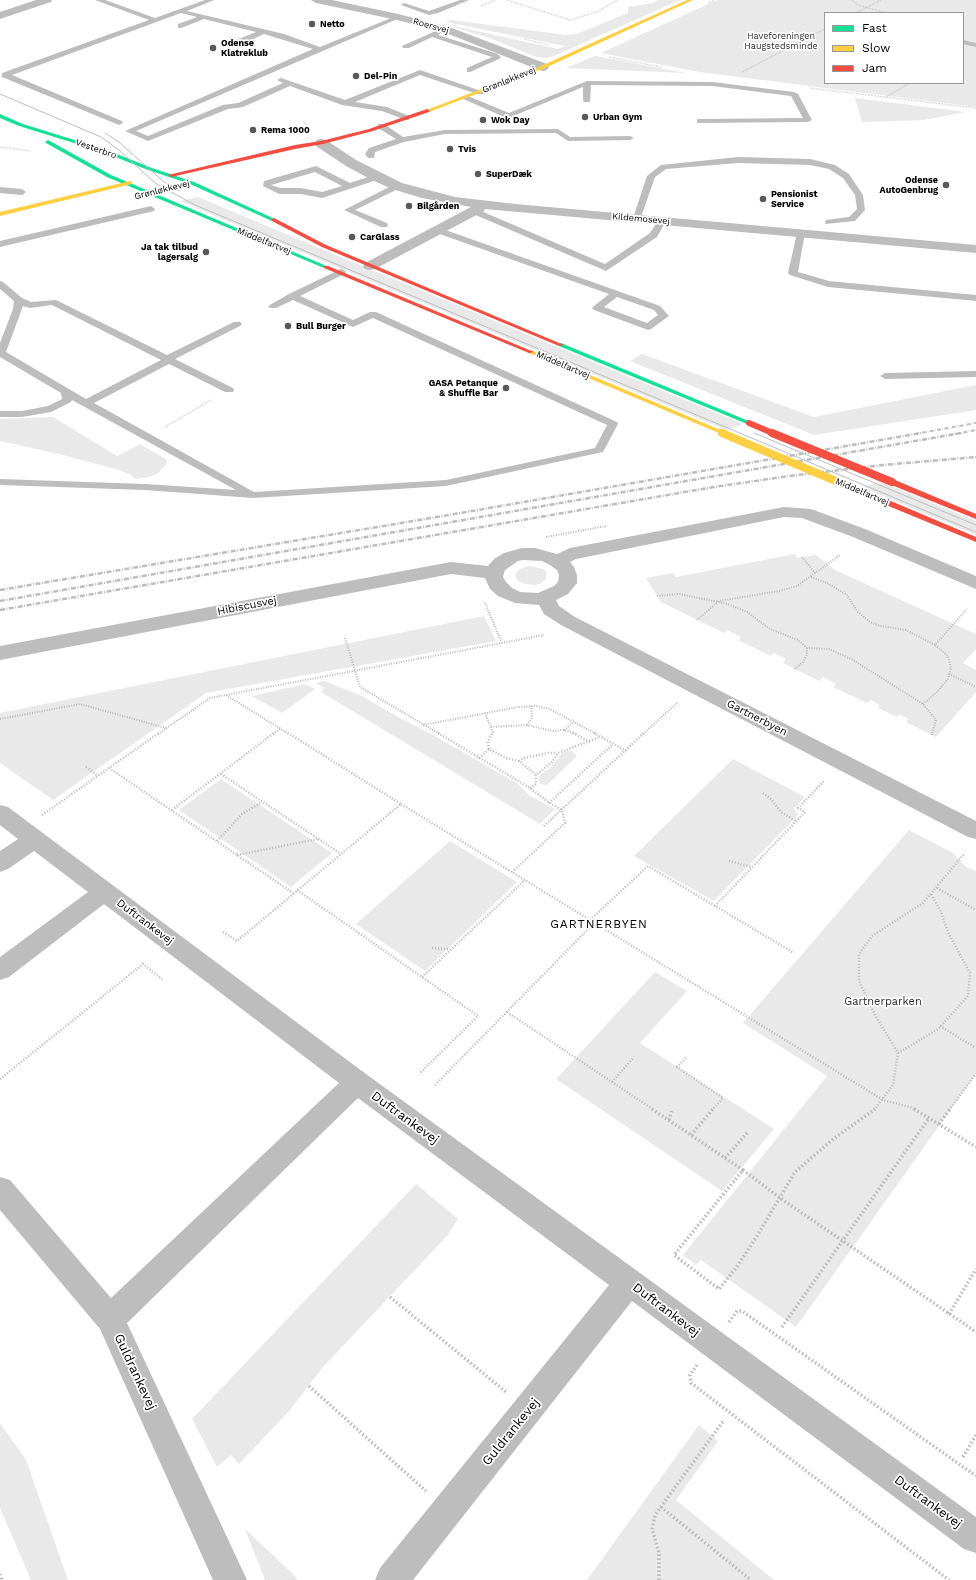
<!DOCTYPE html>
<html>
<head>
<meta charset="utf-8">
<style>
	body { margin:0 }
	#map { position:relative; width:976px; height:1580px; overflow:hidden; background:#fff; font-family:"Work Sans",sans-serif }
	canvas { display:block }
	.legend { position:absolute; left:824px; top:12px; width:140px; height:72px; box-sizing:border-box; background:#fff; border:1px solid #999; margin:0; padding:5px 7px; list-style:none; font-size:12px; color:#000 }
	.legend li { display:flex; align-items:center; gap:8px; height:20px }
	.legend b { width:20px; border:1px solid #999 }
</style>
</head>
<body>
<div id="map">
<canvas width="976" height="1580"></canvas>
<ul class="legend">
<li><b style="height:5px;background:#16e098"></b>Fast</li>
<li><b style="height:5px;background:#ffcf43"></b>Slow</li>
<li><b style="height:5px;background:#f24e42"></b>Jam</li>
</ul>
</div>
<script>
const g = document.querySelector('canvas').getContext('2d');
g.lineJoin = 'round';
function paint(path, color) { g.fillStyle = color; g.fill(path, 'evenodd'); }
const toPath = rows => new Path2D(rows.map(r => 'M' + r).join(''));
function strokePath(path, color, width, dash) { g.strokeStyle = color; g.lineWidth = width; g.lineCap = dash ? 'butt' : 'round'; g.setLineDash(dash || []); g.stroke(path); }
function drawText(font, color, halo, rows, align = 'center') {
  g.font = font + ' "Work Sans",sans-serif'; g.lineWidth = 3.5; g.setLineDash([]); g.textBaseline = 'middle'; g.strokeStyle = halo; g.fillStyle = color; for (const [text, x, y, turn = 0] of rows) {
    g.save(); g.translate(x, y); g.rotate((+turn || 0) * Math.PI / 180); g.textAlign = isNaN(turn) ? turn : align; if (halo) g.strokeText(text, 0, 0); g.fillText(text, 0, 0); g.restore();
  }
}
const green = toPath([
	[658,0,680,0,554,56,547,58,536,57,495,40,445,24,558,49,565,46,446,22,452,20,565,35,577,34,628,13,628,7,653,3],
	[717,0,976,0,976,107,699,72,601,53],
	[825,13,963,13,963,83,825,83],
	[595,56,686,73,566,68],
	[855,98,965,112,924,120,862,122],
	[198,197,319,248,743,424,726,430,180,201],
	[642,354,814,417,976,385,976,410,814,435,630,361],
	[53,417,117,456,140,444,167,460,166,465,157,474,149,477,135,479,131,475,119,470,59,454,0,441,0,419],
	[884,483,976,521,976,535,859,486],
	[795,554,798,558,816,555,835,570,976,634,976,649,963,663,976,670,976,692,936,737,906,722,909,719,899,714,897,717,878,708,880,705,871,700,867,703,833,687,836,684,823,677,819,681,783,663,786,659,774,653,771,656,738,640,741,637,727,630,724,633,661,602,646,578,673,573,676,577],
	[529,566,544,569,546,572,546,579,540,584,535,585,526,584,518,581,515,575,517,572,520,569],
	[484,616,496,641,206,693,53,800,0,763,0,713],
	[324,681,360,695,398,717,433,735,518,784,530,796,555,809,540,824,321,692,325,688,315,683],
	[305,684,315,689,282,713,252,696],
	[567,751,572,751,577,756,547,785,540,784,538,779,540,775,551,767,562,753],
	[733,759,805,797,794,809,799,814,714,901,634,856],
	[221,779,332,853,291,887,179,810],
	[909,830,953,853,965,866,976,871,976,1074,796,1327,701,1260,696,1265,683,1255,827,1076,743,1023],
	[450,841,517,882,425,971,356,924],
	[655,972,687,991,640,1043,774,1129,722,1191,556,1079],
	[416,1184,458,1219,447,1236,323,1367,290,1410,239,1464,231,1455,217,1467,192,1419],
	[0,1423,26,1460,68,1580,31,1580,0,1508],
	[699,1425,718,1441,676,1500,774,1580,587,1580],
	[245,1529,292,1573,298,1580,265,1580]
]);
const pathFar3 = toPath([
	[507,0,570,20,597,12,617,0],
	[852,0,858,5,886,13],
	[708,3,715,0],
	[481,6,496,0],
	[856,13,881,0],
	[524,39,549,45],
	[609,57,661,67],
	[742,72,825,29],
	[810,88,976,108],
	[886,97,910,83],
	[303,121,309,127],
	[0,147,31,151],
	[165,427,211,400]
]);
const pathFar2 = toPath([
	[546,537,606,526],
	[802,557,816,574],
	[811,577,829,584,847,595,857,611,870,622,880,626,906,630,935,645,966,610],
	[657,596,679,594,728,604,747,612,770,629,798,640,807,648],
	[485,603,502,643],
	[697,620,719,601,779,591,797,586,840,555],
	[345,638,360,687,440,734],
	[795,669,803,662,807,655,807,648,829,649,853,660,923,704,936,720,932,734],
	[949,674,976,687],
	[226,695,289,734],
	[923,704,937,692,948,679,951,668,948,656,935,645],
	[485,713,493,732,492,734],
	[0,719,80,704,166,728],
	[423,725,518,707,537,706,550,709,596,734],
	[527,725,532,718,531,706],
	[491,727,527,725,553,731,564,730,576,734],
	[564,730,574,722],
	[158,734,210,698,544,635],
	[273,734,280,729],
	[643,734,677,703]
]);
const pathFar1 = toPath([
	[438,733,530,788,548,802,562,810,565,823,512,872],
	[573,733,590,742],
	[594,733,626,751],
	[932,735,932,733],
	[489,749,488,742,492,733],
	[479,758,489,749,506,758,519,761,536,775],
	[519,761,524,758,548,753,557,753],
	[86,767,98,776],
	[109,768,293,893],
	[221,774,341,854],
	[530,788,536,784,536,775,552,762,558,753,600,737],
	[763,793,771,799,781,812,796,821],
	[549,803,613,744],
	[401,804,883,1100,910,1107,916,1110],
	[172,810,274,733],
	[42,815,159,733],
	[544,826,644,733],
	[217,841,242,814,262,802],
	[237,855,318,839],
	[729,861,752,867],
	[937,888,976,910],
	[297,890,478,1016,419,1074],
	[715,906,805,812,798,808,824,781],
	[590,920,648,866,794,953],
	[223,932,237,941,401,804,288,733],
	[432,948,449,949],
	[422,977,525,880],
	[507,1012,654,1110],
	[940,1026,976,1048],
	[898,1053,938,1029,968,996,970,973,948,932,941,912,931,894],
	[686,1058,677,1067,723,1098,712,1110],
	[0,1079,143,964,163,980],
	[612,1082,634,1057],
	[435,1085,594,923],
	[874,1110,893,1085,898,1053,875,1015,859,981,859,954,872,936,923,903,964,854],
	[949,1110,976,1074]
]);
const path = toPath([
	[652,1109,743,1170,674,1255,719,1289,736,1268,757,1236,795,1172,832,1140,875,1109],
	[914,1109,976,1147],
	[669,1120,672,1110],
	[939,1124,950,1109],
	[691,1135,713,1109],
	[725,1158,748,1132],
	[743,1170,780,1198,976,1332],
	[390,1297,506,1392],
	[949,1314,976,1269],
	[729,1322,737,1311,742,1311,976,1476],
	[782,1327,929,1118],
	[697,1365,690,1375,691,1383,949,1580],
	[309,1386,426,1491],
	[963,1457,976,1435],
	[661,1507,751,1580],
	[0,1574,2,1580],
	[659,1580,659,1553,652,1529,655,1515,724,1420]
]);
const lane = toPath([
	[95,0,105,0,155,18,205,0,214,0,187,11,284,34,320,47,396,16,400,16,402,17,136,131,148,136,223,105,238,103,283,83,277,80,281,78,345,100,420,70,484,92,483,94,477,94,420,75,355,102,387,107,409,116,409,120,406,120,382,111,342,105,290,86,243,107,228,109,148,141,125,131,313,49,264,34,240,45,234,45,234,41,256,32,204,19,181,28,178,28,178,24,197,17,181,13,12,75,122,121,123,123,119,125,2,77,2,73,149,20,95,0],
	[460,0,469,0,438,13,429,15,401,5,404,3,429,11,460,0],
	[440,29,444,31,438,35,498,54,501,58,470,72,467,72,467,68,492,57,432,37,409,48,403,48,402,46,440,29],
	[963,40,976,43,976,47,963,44,963,40],
	[587,81,712,82,794,92,798,94,812,120,808,122,697,123,697,119,700,119,803,118,791,96,712,86,591,85,590,102,584,102,583,100,583,87,499,122,495,120,502,116,461,98,465,96,468,96,509,113,587,81],
	[378,124,384,124,403,137,445,130,558,129,570,137,630,136,634,138,630,140,568,141,556,133,445,134,404,142,375,152,374,158,368,158,365,154,369,148,396,139,378,128,378,124],
	[738,157,810,159,835,165,849,174,863,195,865,210,855,221,826,224,825,222,826,220,849,217,857,209,855,195,843,178,829,169,810,165,738,163,666,169,655,177,640,220,637,221,633,218,647,176,661,165,738,157],
	[316,166,350,183,377,174,381,177,380,179,322,198,301,194,279,194,263,186,264,181,316,166],
	[315,172,342,186,322,192,301,188,280,188,271,185,315,172],
	[397,183,401,186,400,188,355,210,387,223,388,225,387,227,381,227,344,210,397,183],
	[0,187,22,189,26,192,22,195,0,193,0,187],
	[151,206,155,209,154,211,0,247,0,241,151,206],
	[474,208,605,264,650,233,659,219,665,219,666,221,657,237,606,271,471,213,470,211,471,209,474,208],
	[437,227,660,306,669,316,651,329,648,330,594,310,592,308,594,306,609,294,434,232,433,230,437,227],
	[617,297,654,310,658,315,647,323,604,307,617,297],
	[801,230,805,233,798,272,829,281,976,295,976,301,828,287,790,275,788,273,797,233,801,230],
	[341,269,344,270,346,272,344,274,300,296,353,320,370,312,376,312,617,422,618,424,603,452,446,486,253,498,145,490,0,485,0,479,145,484,236,490,72,400,71,402,51,412,22,417,0,417,0,411,22,411,48,406,62,399,61,393,0,357,0,343,13,309,14,301,0,289,0,281,3,282,22,298,31,302,56,300,167,355,234,322,240,322,242,324,240,326,175,359,233,388,234,390,233,392,225,392,169,364,94,403,254,492,446,480,595,448,607,425,373,318,353,327,293,300,276,308,270,308,268,306,289,294,341,269],
	[52,305,161,360,86,399,6,352,23,306,30,308,52,305],
	[976,371,976,377,885,379,880,376,885,373,976,371]
]);
const street = toPath([
	[36,0,52,0,51,2,0,19,0,12,36,0],
	[311,0,332,0,398,14,449,27,547,64,549,67,547,70,543,71,539,70,441,31,397,20,316,3,311,0],
	[321,139,326,140,356,160,402,183,455,197,515,204,976,245,976,253,485,209,484,211,375,269,370,270,365,269,363,266,365,263,471,207,422,198,392,189,372,180,346,166,316,146,315,143,316,140,321,139],
	[784,507,811,509,865,529,976,576,976,589,853,537,802,518,784,517,576,559,570,562,574,567,577,575,577,583,568,594,556,600,559,606,575,617,976,821,976,839,968,837,561,625,544,614,539,605,515,603,498,596,490,589,485,578,451,574,0,660,0,646,451,562,488,566,494,559,504,553,522,548,535,548,557,554,570,548,784,507],
	[523,560,542,561,550,565,557,570,559,575,558,582,554,586,538,593,520,592,512,588,506,582,503,577,505,570,518,561,523,560],
	[0,805,8,807,366,1074,976,1517,976,1553,964,1549,632,1301,413,1580,375,1580,380,1568,609,1285,358,1098,127,1323,247,1580,213,1580,100,1329,0,1210,0,1177,10,1180,111,1298,339,1083,104,904,9,977,0,980,0,957,88,892,34,851,8,869,0,872,0,851,18,839,0,825,0,805]
]);
const fast = toPath([
	[0,114,23,124,107,150,152,168,194,182,277,220,272,221,190,184,148,170,103,152,19,126,0,118,0,114],
	[48,140,111,175,329,267,324,268,107,177,46,143,45,142,48,140],
	[561,343,751,422,752,423,749,425,747,424,559,346,559,344,561,343]
]);
const slow = toPath([
	[687,0,693,0,545,68,429,112,424,111,541,66,687,0],
	[130,181,132,182,132,184,0,216,0,212,130,181],
	[531,350,723,431,724,432,721,434,719,433,529,353,528,352,531,350]
]);
const jam = toPath([
	[427,109,430,111,429,112,373,131,323,144,295,149,171,177,168,175,295,145,321,141,369,129,427,109],
	[274,218,326,245,564,345,559,346,322,247,272,221,271,220,274,218],
	[324,266,328,266,534,352,529,353,324,268,324,266],
	[889,480,895,480,976,514,976,519,889,484,889,480],
	[847,485,853,485,976,537,976,542,847,489,847,485]
]);
const tram = toPath([
	[0,94,101,137,119,150,155,183,195,205,976,532],
	[105,133,120,143,164,182,179,191],
	[754,433,976,525]
]);
const railFar1 = toPath([
	[915,434,976,423],
	[956,434,976,430]
]);
const rail = toPath([
	[0,590,449,515,921,433],
	[0,601,961,433],
	[0,610,714,487,789,476,883,465,976,457]
]);
const slowBridgeFar1 = toPath([
	[721,432,725,434]
]);
const slowBridge = toPath([
	[722,433,850,487]
]);
const jamBridgeFar1 = toPath([
	[749,423,775,434]
]);
const jamBridge = toPath([
	[772,433,892,482]
]);
const markers = [
	[312,24,4,"#595959"],
	[213,48,4,"#595959"],
	[356,76,4,"#595959"],
	[585,117,4,"#595959"],
	[483,120,4,"#595959"],
	[253,130,4,"#595959"],
	[450,149,4,"#595959"],
	[478,174,4,"#595959"],
	[946,185,4,"#595959"],
	[763,199,4,"#595959"],
	[409,206,4,"#595959"],
	[352,237,4,"#595959"],
	[206,252,4,"#595959"],
	[288,326,4,"#595959"],
	[506,388,4,"#595959"]
];
const farPoinames = [
	["Netto",320,24],
	["Odense",221,43],
	["Klatreklub",221,53],
	["Del-Pin",364,76],
	["Urban Gym",593,117],
	["Wok Day",491,120],
	["Rema 1000",261,130],
	["Tvis",458,149],
	["SuperDæk",486,174],
	["Odense",938,180,"right"],
	["AutoGenbrug",938,190,"right"],
	["Pensionist",771,194],
	["Service",771,204],
	["Bilgården",417,206],
	["CarGlass",360,237],
	["Ja tak tilbud",198,247,"right"],
	["lagersalg",198,257,"right"],
	["Bull Burger",296,326],
	["GASA Petanque",498,383,"right"],
	["& Shuffle Bar",498,393,"right"]
];
const farStreetnames = [
	["Roersvej",431,26,15],
	["Grønløkkevej",509,80,-22],
	["Vesterbro",96,149,19],
	["Grønløkkevej",162,190,-14],
	["Kildemosevej",641,219,5],
	["Middelfartvej",264,241,22],
	["Middelfartvej",563,365,23],
	["Middelfartvej",862,492,23]
];
const farParknames = [
	["Haveforeningen",781,36],
	["Haugstedsminde",781,46]
];
const streetNames = [
	["Hibiscusvej",247,606,-11],
	["Gartnerbyen",757,718,27],
	["Duftrankevej",145,922,37]
];
const parkNames = [
	["Gartnerparken",883,1002]
];
const neighbourhoodNames = [
	["GARTNERBYEN",599,924]
];
const nearStreetnames = [
	["Duftrankevej",405,1118,36],
	["Duftrankevej",666,1310,37],
	["Guldrankevej",135,1372,65],
	["Guldrankevej",511,1432,-51],
	["Duftrankevej",928,1502,36]
];
paint(green, '#e9e9e9');
strokePath(pathFar3, '#b8b8b8', 1.5, [0.5, 1]);
strokePath(pathFar2, '#b8b8b8', 2, [1, 1.5]);
strokePath(pathFar1, '#b8b8b8', 2.5, [1, 2]);
strokePath(path, '#b8b8b8', 3.5, [1.5, 2.5]);
paint(lane, '#bdbdbd');
paint(street, '#bdbdbd');
paint(fast, '#16e098');
paint(slow, '#ffcf43');
paint(jam, '#f24e42');
strokePath(tram, '#bdbdbd', 1);
strokePath(railFar1, '#bdbdbd', 2, [4, 1.5, 0.5, 1.5]);
strokePath(rail, '#bdbdbd', 2.5, [5, 1.5, 1, 1.5]);
strokePath(slowBridgeFar1, '#ffcf43', 6);
strokePath(slowBridge, '#ffcf43', 8);
strokePath(jamBridgeFar1, '#f24e42', 6);
strokePath(jamBridge, '#f24e42', 8);
for (const [x, y, r, color] of markers) { const dot = new Path2D(); dot.arc(x, y, r, 0, 2 * Math.PI); g.fillStyle = color; g.fill(dot); strokePath(dot, '#fff', 1.5); }
drawText('bold 9px', '#000', '#fff', farPoinames, 'left');
drawText('9px', '#000', '#fff', farStreetnames);
drawText('9px', '#2e2e2e', '#fff', farParknames);
drawText('11px', '#000', '#fff', streetNames);
drawText('11px', '#2e2e2e', '#fff', parkNames);
g.letterSpacing = '1px';
drawText('12px', '#000', '#fff', neighbourhoodNames);
g.letterSpacing = '0px';
drawText('13px', '#000', '#fff', nearStreetnames);
</script>
</body>
</html>
